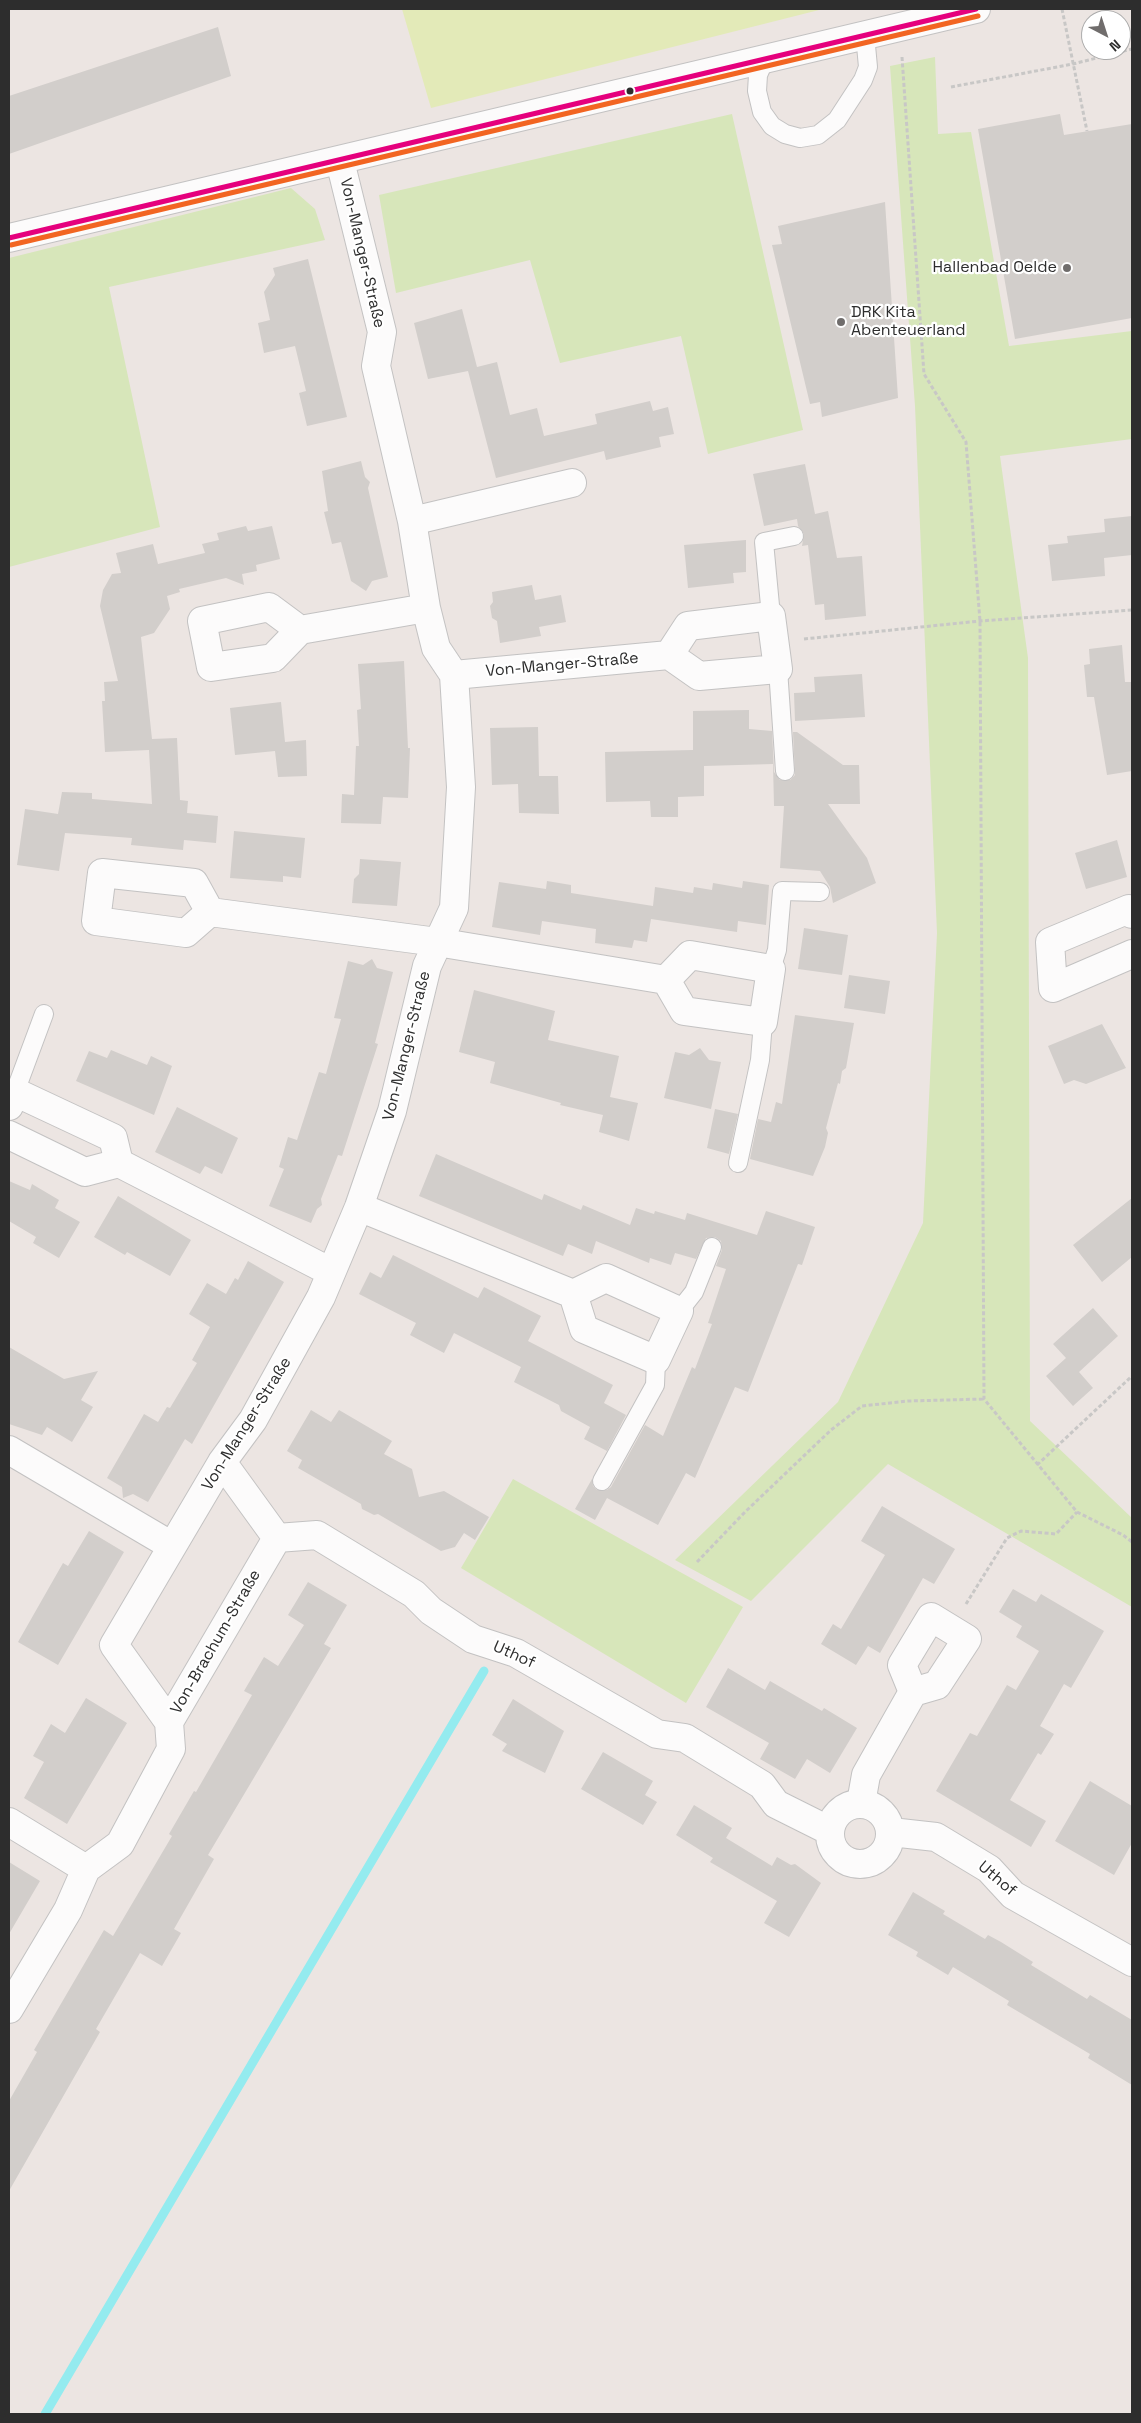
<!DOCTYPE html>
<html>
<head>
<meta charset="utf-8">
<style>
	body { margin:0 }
	#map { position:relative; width:1141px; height:2423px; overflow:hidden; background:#ece5e2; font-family:"Space Grotesk",sans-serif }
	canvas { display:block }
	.frame { position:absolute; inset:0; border:10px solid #2d2d2d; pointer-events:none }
	.north { position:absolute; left:1081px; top:10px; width:50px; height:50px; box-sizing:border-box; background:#fff; border:1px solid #ababab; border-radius:50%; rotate:140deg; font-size:14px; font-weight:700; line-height:20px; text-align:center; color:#2d2d2d }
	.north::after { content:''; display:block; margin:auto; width:18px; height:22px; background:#706d6c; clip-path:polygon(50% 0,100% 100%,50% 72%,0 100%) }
</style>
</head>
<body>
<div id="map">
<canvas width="1141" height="2423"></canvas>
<div class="frame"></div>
<div class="north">N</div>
</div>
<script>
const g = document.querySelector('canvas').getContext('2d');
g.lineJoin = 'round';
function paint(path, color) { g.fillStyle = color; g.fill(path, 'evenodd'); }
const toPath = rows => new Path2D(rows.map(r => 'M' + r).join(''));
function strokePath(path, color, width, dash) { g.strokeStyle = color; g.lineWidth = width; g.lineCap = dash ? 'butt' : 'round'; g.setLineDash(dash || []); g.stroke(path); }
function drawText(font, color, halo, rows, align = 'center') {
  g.font = font + ' "Space Grotesk",sans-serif'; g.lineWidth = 4.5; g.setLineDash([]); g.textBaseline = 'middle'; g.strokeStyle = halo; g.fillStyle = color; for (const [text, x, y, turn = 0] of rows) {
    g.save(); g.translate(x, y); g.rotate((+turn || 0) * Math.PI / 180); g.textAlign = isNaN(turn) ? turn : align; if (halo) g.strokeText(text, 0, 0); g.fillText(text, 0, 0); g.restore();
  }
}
const green = toPath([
	[935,57,938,134,971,132,1009,346,1132,331,1132,439,1000,456,1028,658,1030,1421,1132,1518,1132,1607,888,1464,751,1601,675,1560,838,1402,923,1223,937,933,915,406,890,66],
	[732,114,803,430,708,454,681,336,560,363,530,260,396,293,379,195],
	[291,188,315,209,325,240,109,287,160,527,9,567,9,258],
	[513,1479,743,1607,686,1703,461,1568]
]);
const pitch = toPath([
	[402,9,823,9,431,108]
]);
const stream = toPath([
	[45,2414,484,1671]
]);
const building = toPath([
	[218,27,231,76,9,154,9,96],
	[1060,114,1064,135,1132,124,1132,318,1015,339,978,129],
	[885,202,898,398,822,417,820,402,810,404,772,245,782,244,778,226],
	[308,259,347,417,307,426,299,393,306,391,295,346,264,353,258,323,270,320,264,292,275,275,273,268],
	[462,309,477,367,497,362,510,415,537,408,544,436,597,424,595,414,650,401,653,411,668,407,674,434,659,437,661,447,606,460,604,451,496,478,468,371,428,379,414,323],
	[361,461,365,477,370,482,368,488,388,577,372,581,366,591,351,581,341,542,332,544,324,512,328,511,322,471],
	[805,464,815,514,828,511,837,558,862,556,866,616,825,620,824,604,815,605,808,545,802,546,804,534,798,526,797,519,764,526,753,474],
	[1132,516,1132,555,1104,558,1105,576,1052,581,1048,545,1068,543,1067,536,1105,532,1104,519],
	[246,526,248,531,272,526,280,559,256,565,257,571,242,574,244,585,226,578,179,589,180,592,167,596,170,609,154,633,141,637,152,739,177,738,180,800,188,801,187,813,218,816,216,843,184,840,183,850,131,845,132,838,65,833,59,871,17,865,25,809,58,814,62,792,92,793,92,799,152,804,149,750,105,752,102,701,105,701,104,682,118,681,100,606,103,590,112,574,121,573,116,553,153,544,158,564,205,553,202,544,219,540,217,533],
	[746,540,746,572,733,573,734,583,688,588,684,545],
	[532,585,535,600,561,595,566,622,539,627,541,636,500,643,497,621,492,618,490,606,493,602,492,592],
	[1122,645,1125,682,1132,682,1132,771,1107,775,1094,697,1087,697,1084,665,1090,664,1089,649],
	[404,661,408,748,410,748,408,798,383,797,381,824,341,823,342,794,354,795,356,746,359,746,357,710,361,709,358,664],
	[862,674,865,717,795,721,794,693,815,692,814,677],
	[281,702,285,742,306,740,307,776,278,777,275,751,235,755,230,708],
	[749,710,749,729,772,731,774,772,780,780,790,780,795,775,793,732,797,732,843,765,859,765,860,804,828,804,867,858,876,883,833,903,830,887,820,871,780,868,784,806,774,806,773,764,704,766,704,796,678,797,678,817,651,817,650,801,606,802,605,752,693,750,693,711],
	[538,727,539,776,558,776,559,814,519,813,518,784,492,785,490,728],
	[234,831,305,838,301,878,283,876,283,882,230,878],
	[1117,840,1127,877,1086,889,1075,853],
	[360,859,401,862,397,906,352,903,354,879,359,874],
	[547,881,571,885,571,893,653,906,655,887,693,893,694,887,712,890,713,883,742,888,743,881,769,885,766,925,738,921,737,932,651,919,647,942,634,940,632,948,595,943,596,929,542,921,540,935,492,927,499,882,546,889],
	[804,928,848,935,842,975,798,969],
	[372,959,377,968,393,972,375,1043,378,1044,342,1156,338,1155,321,1199,322,1205,317,1209,311,1223,269,1206,284,1169,279,1167,288,1137,297,1140,319,1072,326,1074,341,1019,334,1018,348,961,363,965],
	[849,975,890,981,885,1014,844,1008],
	[474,990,555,1011,548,1040,619,1056,610,1097,638,1103,629,1141,599,1132,603,1115,560,1105,561,1103,490,1083,495,1062,459,1052],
	[795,1015,854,1023,846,1068,842,1071,840,1084,838,1083,826,1128,828,1133,825,1147,813,1176,750,1159,758,1119,771,1122,776,1102,782,1104],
	[1102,1024,1126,1068,1086,1084,1074,1080,1064,1084,1048,1046],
	[700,1048,709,1060,721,1062,711,1109,664,1098,675,1052,689,1055],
	[111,1050,147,1065,151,1056,172,1066,154,1115,76,1081,89,1051,107,1058],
	[177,1107,238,1138,222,1174,205,1166,200,1174,155,1152],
	[715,1109,738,1114,729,1154,707,1148],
	[436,1154,542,1200,544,1194,581,1210,583,1205,630,1225,636,1208,654,1214,655,1211,685,1220,687,1213,757,1235,766,1211,815,1227,802,1265,798,1264,748,1392,735,1387,695,1478,686,1473,658,1525,607,1498,595,1520,575,1509,592,1479,593,1486,597,1490,607,1490,611,1487,645,1425,663,1436,692,1367,695,1369,712,1324,708,1323,726,1269,716,1266,722,1250,721,1241,715,1237,706,1238,696,1259,675,1253,671,1265,650,1258,649,1263,596,1241,592,1254,568,1244,563,1256,419,1196],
	[9,1181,30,1190,32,1184,59,1200,55,1208,80,1222,59,1258,33,1243,36,1237,9,1221],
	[118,1196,191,1240,170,1276,127,1252,125,1255,94,1237],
	[1132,1198,1132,1257,1102,1282,1073,1245],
	[393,1255,478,1298,484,1287,541,1316,528,1341,613,1385,604,1403,626,1415,607,1451,584,1439,590,1427,561,1411,559,1405,514,1382,521,1367,454,1333,444,1353,410,1335,416,1323,359,1294,370,1272,381,1278],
	[248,1261,284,1282,192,1444,185,1439,148,1502,133,1494,123,1498,122,1487,107,1478,144,1414,158,1422,167,1407,170,1408,197,1363,192,1360,210,1327,189,1314,207,1283,226,1294,235,1278,238,1280],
	[1093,1308,1118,1336,1079,1372,1093,1388,1073,1406,1046,1376,1066,1358,1053,1344],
	[9,1347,64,1379,98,1371,81,1400,93,1407,72,1442,47,1427,42,1435,9,1424],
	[311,1410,331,1422,339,1410,392,1441,384,1454,412,1469,419,1497,444,1491,489,1517,475,1540,464,1533,455,1547,441,1551,378,1514,374,1515,362,1509,361,1504,298,1468,302,1460,287,1451],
	[882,1506,955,1549,934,1584,923,1578,880,1653,868,1646,856,1665,821,1644,833,1624,841,1629,885,1555,861,1541],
	[89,1531,124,1552,58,1665,18,1642,63,1563,68,1566],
	[308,1582,347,1605,324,1644,331,1648,208,1855,214,1859,174,1929,181,1933,162,1966,140,1953,96,2029,100,2032,9,2191,9,2101,37,2052,34,2050,104,1930,113,1936,172,1836,169,1834,194,1791,196,1792,252,1695,244,1691,264,1657,278,1666,304,1625,288,1615],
	[1013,1589,1036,1602,1041,1594,1104,1631,1071,1688,1064,1684,1040,1726,1054,1734,1041,1755,1038,1753,1010,1800,1046,1821,1031,1847,936,1791,970,1733,977,1736,1007,1685,1016,1690,1039,1651,1016,1637,1022,1626,999,1612],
	[728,1668,765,1690,770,1681,822,1711,824,1708,857,1728,830,1773,807,1759,795,1779,760,1759,769,1743,706,1707],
	[86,1698,127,1723,67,1824,24,1798,44,1762,33,1756,51,1724,65,1733],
	[513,1699,564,1731,545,1773,502,1751,507,1744,492,1735],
	[603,1752,653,1781,645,1795,657,1802,643,1825,581,1789],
	[1090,1781,1132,1806,1132,1843,1114,1875,1055,1841],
	[694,1805,732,1828,726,1838,772,1866,777,1857,791,1865,795,1864,821,1883,789,1937,764,1923,777,1901,710,1862,713,1858,676,1835],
	[9,1862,40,1881,9,1934],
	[913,1892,945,1911,943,1914,985,1939,988,1935,1001,1942,1033,1962,1031,1965,1087,1999,1090,1995,1132,2020,1132,2085,1088,2058,1090,2054,1007,2005,1009,2001,953,1967,948,1975,916,1956,918,1952,888,1935]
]);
const path = toPath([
	[1062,9,1087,131],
	[902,57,924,374,966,442,980,621,984,1399,1077,1512,1123,1535,1132,1542],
	[951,87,1073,64,1132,49],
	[804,639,980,621,1132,610],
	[1037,1465,1132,1376],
	[697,1562,745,1512,831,1430,862,1406,908,1401,984,1399],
	[966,1604,1007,1538,1021,1531,1056,1534,1077,1512]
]);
const lane = toPath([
	[765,59,758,75,757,91,762,112,772,126,785,134,800,138,818,135,837,120,863,80,868,67,865,35],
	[771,616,764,542,794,536],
	[778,669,785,771],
	[771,969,777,950,782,891,820,892],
	[15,1092,44,1014],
	[738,1163,760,1060,763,1022],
	[679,1311,694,1292,712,1247],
	[602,1481,655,1385,656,1360]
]);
const street = toPath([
	[9,238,976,9],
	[412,521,572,483],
	[300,630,269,607,202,621,211,667,273,658,300,630,426,608],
	[454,675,669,655,699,676,778,669,771,616,688,626,669,655],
	[210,912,194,883,102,873,96,921,186,933,210,912,437,942,666,980,684,1011,763,1022,771,969,690,955,666,980],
	[1132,914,1129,909,1050,942,1053,988,1132,954],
	[9,1106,15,1092,113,1138,119,1163],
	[9,1135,85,1172,119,1163,331,1272],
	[359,1207,573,1294,584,1329,656,1360,679,1311,606,1278,573,1294],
	[9,1450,172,1546],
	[222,1462,277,1538,317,1535,414,1594,431,1611,473,1639,516,1653,657,1734,685,1738,762,1785,776,1804,830,1831],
	[169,1722,114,1645,222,1462,253,1420,321,1297,359,1207,392,1111,427,966,454,908,461,787,454,675,436,648,426,608,412,521,376,366,382,332,340,161],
	[861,1803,866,1775,913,1692,937,1685,967,1639,931,1617,902,1665,913,1692],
	'830 1834a30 30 0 1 1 60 0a30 30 0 1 1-60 0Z',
	[9,1822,86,1869],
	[891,1832,936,1837,989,1869,1013,1895,1132,1962],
	[9,2009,68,1910,86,1869,120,1844,171,1749,169,1722,277,1538]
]);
const bus1 = toPath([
	[9,238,976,9]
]);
const bus2 = toPath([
	[11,245,978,16]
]);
const markers = [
	[630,91,4.5,"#2d2d2d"],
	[1067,268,5,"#706d6c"],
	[841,322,5,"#706d6c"]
];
const streetNames = [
	["Von-Manger-Straße",362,253,77],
	["Von-Manger-Straße",562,665,-5],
	["Von-Manger-Straße",407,1046,-76],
	["Von-Manger-Straße",247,1424,-58],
	["Von-Brachum-Straße",216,1642,-60],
	["Uthof",514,1655,24],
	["Uthof",997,1879,40]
];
const poiNames = [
	["Hallenbad Oelde",1057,268],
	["DRK Kita",851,313,"left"],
	["Abenteuerland",851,331,"left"]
];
paint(green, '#d7e6ba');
paint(pitch, '#e3eab8');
strokePath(stream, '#94ebef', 9);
paint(building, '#d2cecb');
strokePath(lane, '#c3c2c2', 20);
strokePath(street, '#c3c2c2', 30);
strokePath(path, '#c8c7c6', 3, [4, 2.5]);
strokePath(lane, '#fcfbfb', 18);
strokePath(street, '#fcfbfb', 28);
strokePath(bus1, '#e5007d', 5);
strokePath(bus2, '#f26522', 5);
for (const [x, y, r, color] of markers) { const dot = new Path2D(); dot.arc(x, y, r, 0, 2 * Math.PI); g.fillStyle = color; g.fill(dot); strokePath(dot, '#fff', 2); }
drawText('16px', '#2d2d2d', '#fff', streetNames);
drawText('16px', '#2d2d2d', '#fff', poiNames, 'right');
</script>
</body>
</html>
